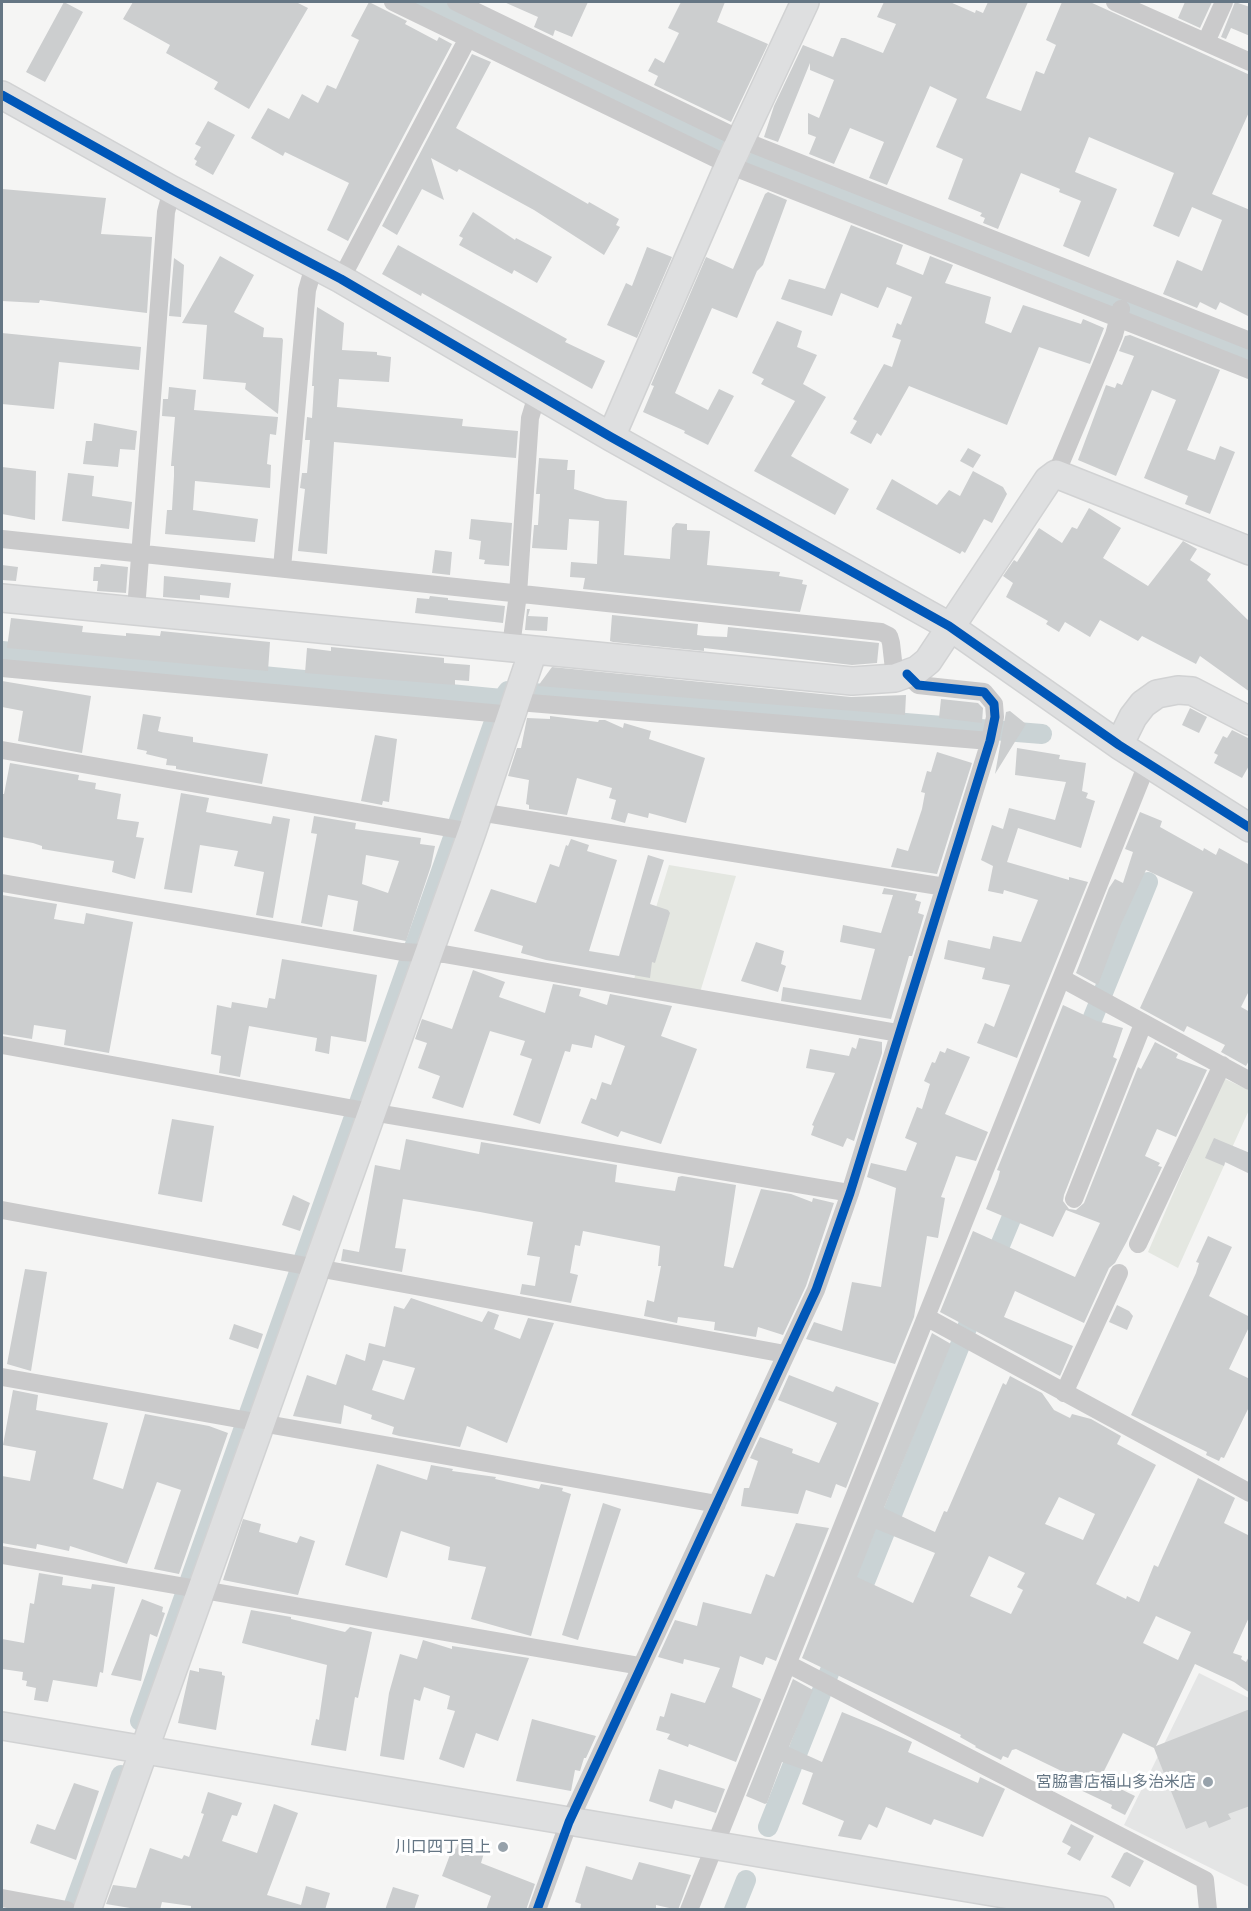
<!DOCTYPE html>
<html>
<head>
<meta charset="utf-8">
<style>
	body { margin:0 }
	#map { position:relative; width:1251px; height:1911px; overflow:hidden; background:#f5f5f4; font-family:Quicksand,sans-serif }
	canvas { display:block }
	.frame { position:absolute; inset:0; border:3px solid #657684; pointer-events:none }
</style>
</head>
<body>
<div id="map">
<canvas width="1251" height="1911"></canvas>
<div class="frame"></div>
</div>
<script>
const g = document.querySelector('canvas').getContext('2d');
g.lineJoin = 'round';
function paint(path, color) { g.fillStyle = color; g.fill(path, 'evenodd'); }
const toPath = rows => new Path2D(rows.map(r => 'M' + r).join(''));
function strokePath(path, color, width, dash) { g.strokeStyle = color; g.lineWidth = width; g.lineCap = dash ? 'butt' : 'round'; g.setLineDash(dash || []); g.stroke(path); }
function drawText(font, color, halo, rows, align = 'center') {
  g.font = font + ' Quicksand,"Noto Sans JP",sans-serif'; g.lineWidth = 6; g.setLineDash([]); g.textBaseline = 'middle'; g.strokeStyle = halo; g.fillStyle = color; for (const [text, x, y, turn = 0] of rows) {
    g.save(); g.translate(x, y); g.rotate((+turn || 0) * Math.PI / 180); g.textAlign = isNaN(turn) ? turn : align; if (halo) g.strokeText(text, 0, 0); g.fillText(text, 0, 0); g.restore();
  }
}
const built = toPath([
	[1199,1673,1249,1698,1249,1887,1124,1825]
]);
const green = toPath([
	[669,865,736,876,697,1002,631,989],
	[1223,1078,1249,1090,1249,1110,1178,1268,1148,1252]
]);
const canal = toPath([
	[425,2,723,145,1075,285,1250,351],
	[2,651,502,699,508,691,1042,734],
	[1083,1042,1148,882],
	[991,1267,1021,1195],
	[856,1604,977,1303],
	[140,1721,502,699],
	[768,1827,839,1648],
	[72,1910,121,1775],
	[734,1910,746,1880]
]);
const building = toPath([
	[64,2,83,12,45,82,26,72],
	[133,2,296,2,308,8,249,109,214,89,218,82,166,53,170,45,123,19],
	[369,2,407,21,405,24,437,41,439,37,452,44,348,241,327,230,349,183,285,152,283,156,251,138,268,108,289,119,302,94,318,103,327,85,336,89,359,40,351,36],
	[504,2,588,2,572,37,555,30,553,36,534,27,538,17],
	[681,2,725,2,717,22,768,44,731,122,654,85,658,76,648,71,655,58,664,63,679,33,668,28],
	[884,2,950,2,975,13,976,10,983,13,988,2,1028,2,986,98,1021,111,1036,71,1044,74,1056,45,1046,40,1062,2,1090,2,1250,75,1250,110,1212,194,1250,210,1250,317,1220,302,1216,310,1200,302,1197,308,1163,294,1177,260,1202,271,1222,220,1192,207,1179,237,1153,226,1174,173,1089,137,1075,172,1117,189,1089,257,1063,246,1081,201,1059,192,1060,189,1021,173,998,229,983,223,985,218,980,216,982,213,948,199,963,159,936,147,957,99,930,86,887,185,869,178,884,142,850,128,834,164,809,154,816,137,808,134,808,113,819,118,834,80,810,70,810,63,778,142,764,137,774,106,803,45,833,57,841,38,845,38,883,53,896,24,877,17],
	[1185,2,1212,2,1200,28,1178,18],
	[1235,2,1250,7,1250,36,1231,28,1226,39,1221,37],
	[472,54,491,62,456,128,588,204,589,202,619,219,616,225,620,227,604,255,534,210,459,169,457,172,431,158,444,200,422,189,397,235,382,226],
	[208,121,235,135,213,175,195,165,197,161,194,159,201,147,195,144],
	[2,189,106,198,101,234,152,237,147,313,40,300,39,303,2,301],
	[768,192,787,200,763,265,757,271,737,318,712,308,675,393,708,410,719,389,734,396,708,445,684,433,685,431,643,412,654,386,651,385,706,257,733,269,765,194],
	[473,212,515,240,516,238,552,257,537,283,514,270,512,274,459,245,463,238,459,236],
	[851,225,903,245,896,264,923,275,930,256,953,265,945,283,991,297,985,323,1011,333,1023,305,1081,324,1083,319,1104,328,1090,364,1039,347,1007,425,909,386,881,436,877,433,871,444,850,433,857,421,853,419,884,364,892,367,901,340,892,337,897,323,901,325,912,297,887,287,878,308,841,293,832,316,781,299,789,279,825,289],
	[398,245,567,339,565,342,605,361,592,389,422,293,421,296,382,274],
	[647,247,672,257,637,338,607,325,626,283,632,286],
	[220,256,254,275,234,312,264,328,263,337,282,338,283,340,278,414,245,389,246,383,203,379,207,325,182,323],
	[174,258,184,265,181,317,169,316],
	[317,307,344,323,342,350,377,352,377,355,391,357,389,382,339,379,337,407,463,419,462,426,518,431,516,458,334,442,327,554,298,551,305,489,300,488,302,473,307,473,310,440,305,440,307,417,312,418,314,386,312,386],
	[777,321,802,331,797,347,817,355,803,384,826,397,791,456,849,489,835,515,754,471,795,401,761,384,764,379,752,373],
	[2,333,141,347,139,370,59,362,54,409,2,404],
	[1130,335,1220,370,1187,450,1215,460,1220,446,1235,452,1210,514,1185,504,1188,496,1144,478,1176,400,1152,390,1116,476,1078,460,1106,385,1115,388,1117,383,1122,385,1134,356,1119,351,1125,336],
	[169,387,196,390,194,410,278,417,276,435,270,434,267,464,271,465,270,488,195,481,193,510,258,519,255,542,165,534,167,510,172,510,174,476,174,466,171,466,175,417,162,416,163,399,168,399],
	[94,423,137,431,135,450,120,449,118,467,83,464,86,441,92,441],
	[968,448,981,455,973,468,960,461],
	[539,458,568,460,567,470,575,470,574,489,606,499,627,501,624,555,670,559,672,528,676,523,687,524,687,530,710,531,707,565,780,572,779,576,803,580,802,584,807,585,800,612,583,589,585,578,570,577,571,562,597,564,599,521,569,519,567,550,532,548,534,525,538,525,540,494,536,494],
	[2,467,36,471,35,520,2,514],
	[973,471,1003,487,1007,494,992,523,984,519,965,553,962,551,960,554,876,509,892,479,937,505,949,490,960,496],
	[68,473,94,476,92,496,132,502,129,529,62,521],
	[1089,508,1121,528,1103,558,1148,586,1183,541,1197,549,1190,560,1211,574,1207,580,1250,622,1250,692,1200,656,1196,664,1142,636,1138,641,1100,620,1090,637,1065,622,1059,632,1046,624,1048,621,1006,597,1013,583,1003,576,1014,560,1017,562,1039,528,1062,543,1072,527,1077,529],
	[471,519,512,523,509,566,484,564,485,560,479,559,481,541,469,539],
	[435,550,452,552,450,575,432,573],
	[101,564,128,567,126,593,97,591,98,581,93,581,94,567,100,567],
	[2,565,18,567,16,581,2,580],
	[164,576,231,583,229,598,200,595,200,600,163,597],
	[430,596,448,598,448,600,505,606,503,623,415,613,417,598,429,599],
	[527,609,530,609,528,616,548,617,547,631,525,630],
	[612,615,698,624,697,635,705,636,727,637,728,627,879,643,877,663,852,665,704,648,704,651,613,642,610,641],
	[11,618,83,626,82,632,126,636,126,633,160,636,161,631,270,642,268,671,7,648],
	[331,647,444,658,444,663,470,665,469,681,455,680,455,685,305,673,307,648,331,651],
	[552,667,851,697,906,695,905,715,538,686],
	[2,681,91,696,82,753,18,741,23,711,2,707],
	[941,699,978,703,983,708,982,723,939,718],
	[1190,708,1207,717,1199,733,1182,725],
	[1010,711,1026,724,995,774,1006,712],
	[143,714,161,717,158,731,161,732,193,737,193,742,268,754,262,784,176,769,176,766,166,765,167,759,146,754,147,751,137,749],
	[550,716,598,722,599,720,605,720,623,728,624,723,651,731,649,739,705,758,686,823,649,813,648,818,628,813,625,823,611,819,616,800,609,798,612,788,577,778,567,815,529,809,529,805,526,804,529,780,508,776,517,748,521,748,527,718,550,719],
	[1232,730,1250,739,1250,764,1242,778,1214,763,1218,755,1214,753,1223,736,1227,738],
	[375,735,397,739,389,802,383,801,382,805,361,801],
	[1017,748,1060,755,1059,759,1086,763,1082,791,1088,793,1086,798,1095,801,1081,848,1018,828,1007,862,1069,880,1069,877,1088,882,1017,1058,977,1043,985,1023,994,1027,1010,985,982,979,985,968,944,959,948,940,990,949,993,936,1021,942,1038,900,1004,890,1003,894,988,891,993,866,981,860,992,825,1003,829,1009,808,1055,820,1066,782,1015,775],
	[937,752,972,763,937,874,891,867,897,848,908,851,922,809,925,793,921,792,927,771,931,772],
	[10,763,79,775,78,780,96,783,95,789,121,794,117,819,139,822,136,837,144,838,135,879,112,872,114,861,42,849,42,846,33,843,2,837,2,794,4,794],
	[181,793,209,798,206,812,271,824,273,816,290,819,273,918,256,915,264,872,234,866,238,851,200,845,192,893,164,889],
	[1140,812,1162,821,1160,827,1203,851,1204,848,1216,855,1219,848,1250,865,1250,989,1241,1007,1250,1012,1250,1059,1246,1066,1221,1052,1225,1045,1187,1026,1184,1032,1140,1008,1193,892,1146,870,1121,924,1098,985,1076,973,1109,888,1115,879,1123,883,1133,852,1125,849],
	[314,816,356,823,355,829,421,838,420,844,435,846,431,866,406,941,353,931,358,901,328,895,322,927,301,923,317,834,311,833],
	[366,855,399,861,388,893,362,884],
	[571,839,589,845,587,851,617,860,589,951,619,956,648,855,664,860,650,904,668,910,670,913,655,963,652,962,650,978,546,960,521,953,523,946,474,931,491,889,536,903,550,864,559,867,566,845,568,846],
	[884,888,917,894,915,900,921,902,918,913,924,915,912,956,909,956,891,1019,781,1001,783,987,861,1000,875,949,840,942,843,925,881,933,893,895,882,894],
	[2,895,57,904,54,919,84,924,86,913,133,922,109,1053,64,1045,66,1030,34,1025,32,1039,2,1034],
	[756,942,784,951,781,964,786,966,778,992,741,981],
	[282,959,377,975,366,1042,331,1036,329,1054,315,1051,317,1038,249,1026,240,1077,219,1073,221,1056,211,1054,217,1005,231,1008,232,1002,267,1008,269,998,275,999],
	[473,970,505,982,499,997,545,1013,553,984,581,989,579,996,607,1005,610,994,672,1006,661,1036,697,1049,661,1144,621,1131,618,1137,581,1123,591,1098,596,1100,602,1082,611,1085,625,1046,595,1035,592,1048,572,1044,570,1052,565,1051,540,1124,513,1115,532,1059,520,1055,525,1041,490,1031,463,1108,432,1098,440,1076,418,1068,427,1043,415,1039,422,1019,452,1029],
	[1063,1005,1097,1021,1123,1028,1113,1057,1117,1059,1064,1195,1063,1201,1069,1209,1076,1210,1084,1203,1138,1067,1141,1069,1155,1042,1178,1054,1176,1058,1207,1070,1176,1137,1157,1129,1145,1156,1160,1163,1158,1166,1162,1167,1127,1241,1115,1263,1109,1268,1084,1323,1015,1291,1004,1317,1073,1346,1060,1376,940,1312,973,1231,1075,1277,1100,1223,1066,1210,1053,1237,986,1209,998,1179,1000,1171,997,1170],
	[859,1038,882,1042,882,1053,854,1141,847,1138,843,1147,811,1135,814,1126,812,1125,835,1073,806,1068,810,1049,849,1056,852,1047,856,1049],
	[947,1048,970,1057,945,1114,988,1132,976,1161,956,1156,941,1197,945,1198,938,1238,927,1236,914,1317,895,1364,806,1339,814,1322,842,1331,852,1282,881,1287,896,1188,867,1177,871,1163,906,1171,917,1143,905,1138,917,1107,922,1109,930,1084,924,1081,932,1062,935,1063,940,1051,945,1053],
	[172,1119,214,1126,202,1202,158,1194],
	[1214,1138,1250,1153,1250,1174,1225,1162,1224,1166,1205,1158],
	[406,1139,479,1154,481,1142,617,1165,615,1182,647,1187,675,1191,678,1177,682,1176,736,1185,724,1266,733,1268,761,1189,791,1194,812,1202,813,1198,834,1203,806,1286,783,1335,758,1327,756,1337,714,1330,715,1322,678,1317,677,1323,644,1316,647,1300,654,1302,661,1266,658,1266,660,1246,583,1231,580,1246,575,1245,570,1273,578,1275,571,1303,520,1294,522,1284,535,1286,540,1257,527,1255,533,1222,480,1212,403,1199,395,1248,406,1249,402,1272,341,1261,343,1249,359,1252,375,1165,400,1170],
	[293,1195,310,1203,300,1231,282,1225],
	[1208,1236,1232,1247,1209,1296,1250,1317,1250,1325,1229,1369,1250,1379,1250,1405,1224,1458,1221,1457,1219,1461,1206,1455,1207,1452,1131,1415,1196,1273,1199,1263,1196,1262],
	[25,1269,47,1272,31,1371,7,1364],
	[411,1298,482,1322,488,1311,499,1315,494,1329,520,1339,528,1318,554,1323,507,1443,467,1426,460,1447,399,1436,392,1434,394,1427,371,1419,372,1415,344,1405,341,1424,293,1416,307,1375,336,1385,346,1354,365,1361,369,1343,385,1347,394,1306,404,1309],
	[383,1360,415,1368,404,1400,372,1390],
	[1117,1305,1129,1311,1133,1316,1127,1330,1109,1322],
	[234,1324,263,1334,258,1349,229,1339],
	[932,1333,951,1344,884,1508,935,1532,944,1511,947,1512,1003,1383,1006,1385,1010,1376,1042,1393,1054,1410,1070,1418,1072,1414,1091,1419,1121,1436,1117,1444,1156,1465,1096,1584,1126,1599,1127,1596,1139,1602,1154,1565,1158,1567,1198,1478,1235,1498,1224,1523,1250,1536,1250,1615,1233,1653,1242,1656,1241,1659,1246,1662,1250,1655,1250,1693,1234,1682,1195,1664,1156,1746,1250,1709,1250,1806,1228,1814,1231,1819,1209,1828,1206,1821,1186,1829,1154,1748,1123,1733,1100,1779,1135,1796,1125,1815,1111,1808,1112,1805,1074,1787,1078,1779,1016,1749,1012,1750,1008,1758,1003,1756,1001,1760,975,1747,976,1746,960,1737,961,1735,802,1658],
	[1059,1497,1095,1514,1083,1540,1045,1524],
	[876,1529,935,1553,913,1603,857,1577],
	[989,1556,1025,1573,1017,1587,1023,1590,1011,1614,970,1596],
	[1156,1616,1191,1632,1178,1660,1143,1643],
	[789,1375,833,1392,836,1386,879,1403,846,1488,836,1484,831,1498,806,1490,798,1514,741,1506,744,1488,749,1488,758,1461,750,1458,760,1437,793,1449,792,1453,819,1463,837,1423,778,1400],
	[13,1390,38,1395,36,1410,108,1423,93,1479,123,1489,145,1414,209,1426,228,1433,179,1574,154,1569,181,1490,157,1482,127,1564,70,1546,69,1551,37,1544,36,1549,2,1543,2,1476,30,1481,36,1451,3,1445],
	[377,1464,427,1480,431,1465,453,1469,452,1471,496,1477,495,1479,539,1489,541,1484,563,1488,562,1491,571,1494,531,1636,471,1619,486,1567,448,1560,450,1547,401,1531,387,1578,345,1565],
	[603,1503,621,1509,578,1640,562,1635],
	[243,1519,261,1524,259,1532,297,1543,300,1536,315,1541,298,1595,223,1580],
	[796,1523,829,1528,776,1661,766,1657,763,1665,740,1656,732,1687,761,1699,736,1762,689,1744,688,1747,667,1739,670,1734,656,1730,660,1716,664,1717,671,1693,705,1703,720,1668,684,1659,683,1664,658,1657,675,1620,697,1626,703,1602,751,1614,766,1574,774,1577],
	[39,1573,63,1577,62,1585,91,1589,92,1584,115,1587,103,1673,100,1672,97,1687,53,1680,48,1702,34,1700,36,1688,26,1686,27,1681,22,1680,23,1672,2,1669,2,1639,24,1643,30,1603,34,1604],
	[142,1599,163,1607,162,1612,165,1613,157,1637,150,1634,141,1681,111,1675],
	[251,1610,291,1617,291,1619,345,1632,350,1627,372,1632,358,1698,355,1697,346,1751,311,1745,316,1719,319,1720,327,1665,242,1643],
	[423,1640,452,1649,452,1646,529,1658,498,1741,476,1733,464,1768,439,1759,455,1711,447,1709,450,1696,424,1687,420,1701,414,1699,404,1760,380,1756,389,1693,400,1654,417,1659],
	[199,1668,222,1672,222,1675,225,1676,216,1730,178,1723,190,1670,199,1672],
	[793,1679,813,1690,789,1747,822,1762,842,1712,881,1728,912,1742,908,1752,978,1783,980,1777,1005,1789,983,1837,934,1819,931,1825,886,1807,877,1828,869,1824,861,1840,838,1836,844,1821,802,1804,813,1773,782,1762,767,1803,765,1804,746,1796],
	[532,1719,596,1736,586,1758,584,1758,580,1771,575,1770,571,1791,516,1781],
	[659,1769,725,1789,716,1813,675,1800,672,1809,649,1801],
	[74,1783,99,1791,76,1860,30,1843,37,1824,55,1830],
	[208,1792,242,1803,237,1816,232,1815,222,1841,257,1853,274,1804,298,1813,267,1895,301,1905,306,1886,330,1893,325,1910,191,1910,191,1906,162,1902,160,1910,142,1910,106,1904,113,1885,136,1888,150,1848,182,1859,184,1855,189,1857,204,1814,201,1813],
	[1071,1824,1094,1836,1080,1861,1067,1854,1071,1847,1062,1842],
	[458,1844,484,1853,481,1863,535,1884,526,1910,486,1910,491,1896,442,1876,453,1847,456,1849],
	[1127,1852,1144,1861,1130,1887,1111,1877,1124,1853],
	[639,1862,691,1875,678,1910,656,1905,656,1910,580,1910,581,1904,575,1902,586,1866,632,1880],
	[393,1887,419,1895,414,1910,385,1910]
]);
const street = toPath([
	[393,2,729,165,1250,370],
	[456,2,742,140,1250,341],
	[1115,2,1250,62],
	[1206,42,1224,2],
	[341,279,468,38],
	[1056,474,1114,335,1121,309],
	[2,539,881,632,889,636,891,643,895,678],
	[282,568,307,290,314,266],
	[136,610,166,212,172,190],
	[511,646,518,594,530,418,537,395],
	[2,668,513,715],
	[518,702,990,741],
	[2,750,472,832],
	[479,812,945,887],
	[2,883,402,952,444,954,898,1033],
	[1063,979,1250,1081],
	[2,1045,371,1112,850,1193],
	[1074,1199,1143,1024],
	[2,1210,785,1354],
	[1138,1244,1222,1065],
	[926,1317,1250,1493],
	[2,1377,717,1504],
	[1064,1393,1119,1273],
	[2,1555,640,1666],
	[788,1664,1205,1880,1208,1910],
	[2,1898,67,1910],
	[537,1910,569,1822,816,1290,850,1193,990,741,995,717,994,704,984,692,918,685,907,674],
	[689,1910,1147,764]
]);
const secondary = toPath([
	[2,95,172,190,341,279,611,437,949,626,1119,745,1250,828],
	[611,437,729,165,805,2],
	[2,598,852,681,895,678,917,670,928,661,1048,480,1056,474,1250,551],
	[1119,745,1133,717,1143,704,1157,694,1178,690,1192,691,1250,721],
	[2,1726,1100,1910],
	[87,1910,472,832,533,651]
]);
const cycleway = toPath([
	[2,95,172,190,341,279,611,437,949,626,1119,745,1250,828],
	[537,1910,569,1822,816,1290,850,1193,990,741,995,717,994,704,984,692,918,685,907,674]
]);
const markers = [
	[1208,1782,6,"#97a2ab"],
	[503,1847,6,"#97a2ab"]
];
const poiNames = [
	["宮脇書店福山多治米店",1196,1782],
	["川口四丁目上",491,1847]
];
paint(built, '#e4e5e5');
paint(green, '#e4e7e1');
strokePath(canal, '#cad3d5', 20);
paint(building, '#cccecf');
strokePath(secondary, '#d1d2d3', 30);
strokePath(street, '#cacacb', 18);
strokePath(secondary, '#dedfe0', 27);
strokePath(cycleway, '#0057b8', 9);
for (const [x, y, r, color] of markers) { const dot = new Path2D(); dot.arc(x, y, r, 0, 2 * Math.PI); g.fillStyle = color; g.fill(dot); strokePath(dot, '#fff', 2); }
drawText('16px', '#657684', '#fff', poiNames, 'right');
</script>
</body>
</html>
